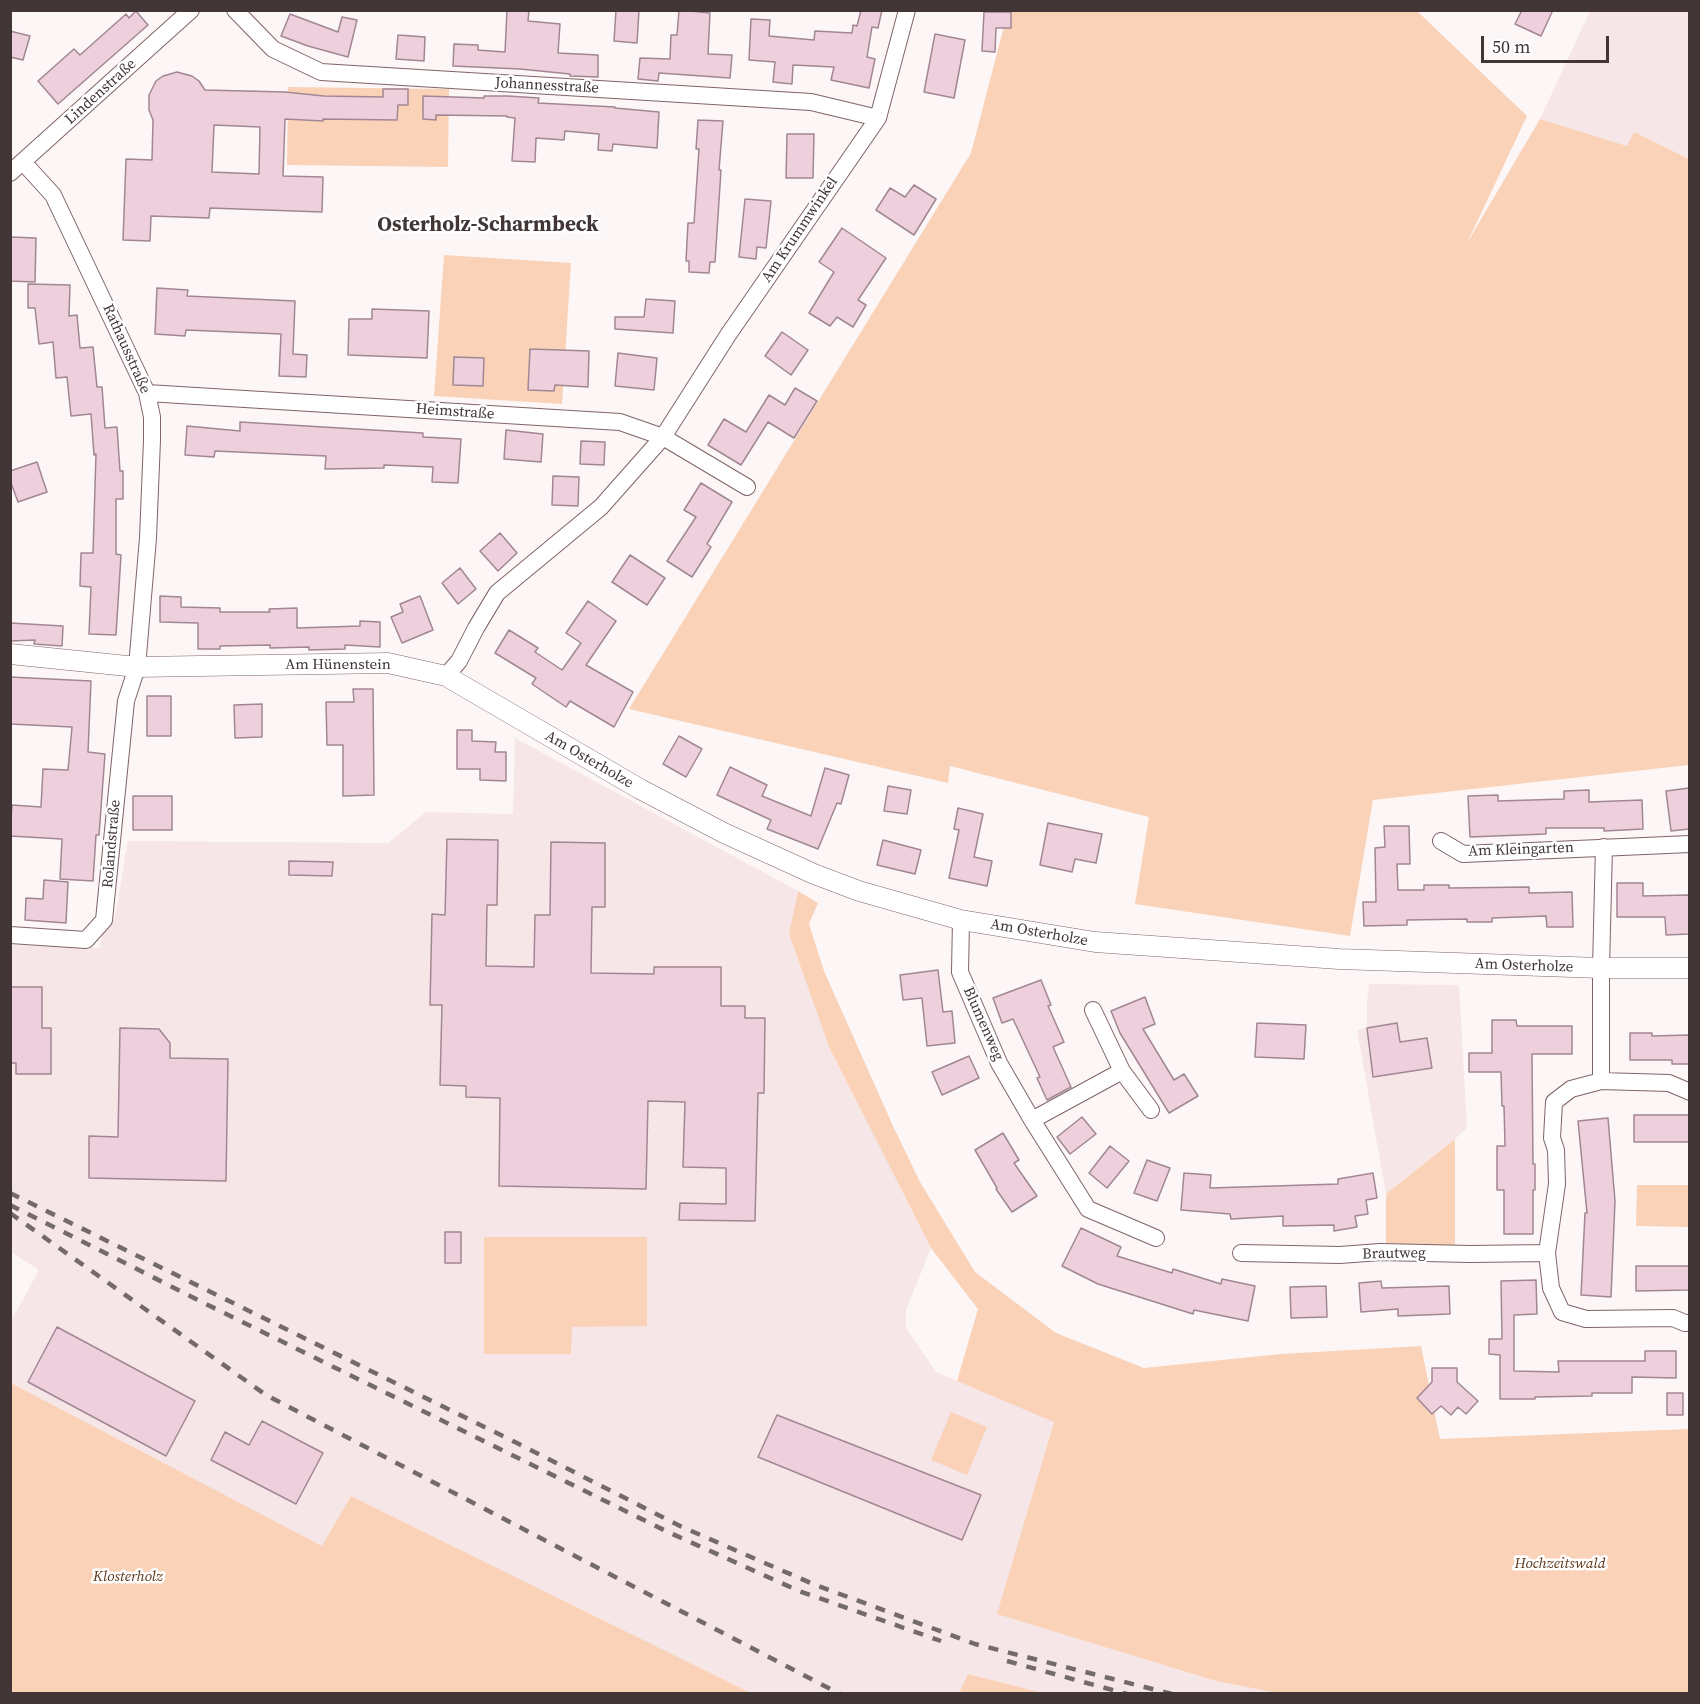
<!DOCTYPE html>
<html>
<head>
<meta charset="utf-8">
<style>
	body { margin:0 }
	#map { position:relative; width:1700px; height:1704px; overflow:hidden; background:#fdf6f7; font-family:"Source Serif 4",serif }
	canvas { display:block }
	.frame { position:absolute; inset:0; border:12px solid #413536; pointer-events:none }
	.scale { position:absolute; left:1481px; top:36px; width:128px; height:27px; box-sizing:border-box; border:3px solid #413536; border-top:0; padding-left:8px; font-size:18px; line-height:21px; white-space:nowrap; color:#413536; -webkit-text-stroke:4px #fff; paint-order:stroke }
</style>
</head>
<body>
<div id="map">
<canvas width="1700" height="1704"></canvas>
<div class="frame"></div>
<div class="scale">50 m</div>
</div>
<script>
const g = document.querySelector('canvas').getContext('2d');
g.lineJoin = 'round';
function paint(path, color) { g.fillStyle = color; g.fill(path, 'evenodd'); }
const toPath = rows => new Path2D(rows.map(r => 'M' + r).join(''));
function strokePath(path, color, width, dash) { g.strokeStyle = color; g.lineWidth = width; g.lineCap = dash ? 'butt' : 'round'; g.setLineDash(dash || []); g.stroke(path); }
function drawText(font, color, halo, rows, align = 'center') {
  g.font = font + ' "Source Serif 4",serif'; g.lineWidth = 5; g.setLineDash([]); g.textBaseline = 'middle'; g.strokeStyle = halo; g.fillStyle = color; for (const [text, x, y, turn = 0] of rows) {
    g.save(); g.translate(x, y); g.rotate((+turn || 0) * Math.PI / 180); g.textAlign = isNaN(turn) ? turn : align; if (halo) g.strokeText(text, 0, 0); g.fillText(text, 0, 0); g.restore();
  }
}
const built = toPath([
	[1590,11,1689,11,1689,159,1634,133,1627,146,1540,119],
	[515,738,798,891,789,934,829,1047,931,1248,906,1310,906,1328,936,1372,1054,1421,998,1614,1216,1681,1277,1693,1044,1693,969,1674,959,1693,751,1693,351,1496,322,1547,11,1383,11,1321,39,1270,11,1252,11,945,100,948,102,935,115,917,128,841,388,843,426,812,513,814],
	[1369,984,1459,985,1467,1128,1455,1139,1386,1194,1357,1030,1367,1028,1367,1001]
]);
const green = toPath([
	[1008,11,1417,11,1527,116,1467,243,1540,119,1627,146,1634,132,1689,159,1689,765,1373,800,1350,936,1135,904,1149,817,950,766,948,783,629,709,971,153],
	[288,87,449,89,448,167,287,165],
	[444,255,571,263,562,404,434,396],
	[798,891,818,903,809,924,824,971,893,1126,920,1182,975,1272,1056,1333,1144,1368,1281,1354,1421,1346,1440,1439,1689,1429,1689,1693,1277,1693,1216,1681,997,1614,1054,1422,957,1381,978,1309,931,1248,829,1047,789,934],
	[1455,1139,1455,1246,1386,1247,1386,1194],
	[1637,1185,1689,1185,1689,1227,1636,1226],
	[484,1237,647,1237,647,1326,572,1327,571,1354,484,1354],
	[11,1383,322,1546,351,1496,751,1693,11,1693],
	[951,1412,987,1427,967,1475,931,1460],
	[968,1674,1044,1693,959,1693]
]);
const building = toPath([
	[507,10,529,10,528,21,560,24,558,53,598,55,598,77,570,76,570,74,520,69,453,66,454,44,478,45,478,50,505,52,507,10],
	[616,10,639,10,637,43,614,41,616,10],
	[679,10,710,13,708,54,732,55,730,78,659,73,658,81,638,79,640,58,670,59,671,35,677,35,679,10],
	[861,10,882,10,878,28,872,27,867,57,875,59,869,88,831,80,834,67,793,65,792,84,773,82,775,62,749,60,751,19,770,20,769,36,814,40,815,31,852,33,853,25,857,26,861,10],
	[1522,10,1553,10,1541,36,1515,24,1522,10],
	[136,11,148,25,58,104,38,81,74,49,80,55,126,14,129,18,136,11],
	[984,12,1011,12,1011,28,996,28,995,52,982,51,984,12],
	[290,14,338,32,342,17,357,20,348,57,308,46,281,36,290,14],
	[10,31,30,36,23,60,10,57,10,31],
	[935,34,965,40,954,98,924,92,935,34],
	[398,35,425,37,424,61,396,59,398,35],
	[177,72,192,76,199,81,205,90,285,92,324,96,383,97,383,89,408,89,408,105,398,105,397,120,323,119,323,121,285,119,283,176,323,177,322,212,210,208,209,218,151,216,150,241,123,240,126,159,152,160,153,120,149,110,149,95,156,81,163,76,177,72],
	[214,125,260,127,259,174,212,172,214,125],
	[423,96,484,98,484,96,508,96,539,98,538,103,615,107,615,108,659,112,657,148,613,144,612,151,598,150,599,134,565,131,564,140,536,138,535,162,512,161,515,118,507,117,507,116,436,115,436,120,423,119,423,96],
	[698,120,723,121,719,170,721,170,715,262,710,262,709,273,689,272,689,261,686,261,688,223,694,223,699,149,696,149,698,120],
	[787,134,814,134,813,178,786,178,787,134],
	[914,185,936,199,914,235,876,210,890,188,905,197,914,185],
	[745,199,771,201,766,248,757,247,756,259,739,257,745,199],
	[842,228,886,258,858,300,866,305,853,327,837,317,830,326,809,313,834,272,819,262,842,228],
	[10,237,36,238,35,282,10,281,10,237],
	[28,284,70,285,69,316,77,315,80,348,93,347,97,387,102,387,105,428,117,427,120,471,123,471,123,499,116,499,116,554,121,555,116,635,89,634,91,587,80,586,81,553,93,553,96,454,94,455,91,414,71,416,67,377,56,378,53,342,39,344,35,308,28,308,28,284],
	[157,288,188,290,187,296,295,301,293,354,307,355,306,377,279,376,281,334,186,330,185,336,155,334,157,288],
	[646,299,675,301,673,333,615,329,615,317,644,317,646,299],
	[372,309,429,311,427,358,348,355,349,319,372,319,372,309],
	[782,332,808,350,791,375,765,356,782,332],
	[530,349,589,351,588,387,555,385,554,391,528,390,530,349],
	[618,353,657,358,654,390,615,386,618,353],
	[454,357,484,358,483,386,453,385,454,357],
	[795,388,817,401,794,438,768,422,741,465,708,445,724,419,746,432,769,395,785,405,795,388],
	[240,422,423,433,423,437,461,439,458,483,432,482,433,467,384,465,384,468,325,469,326,456,215,451,214,457,185,455,187,426,240,431,240,422],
	[506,430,543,434,541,462,504,459,506,430],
	[581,441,605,442,604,465,580,464,581,441],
	[37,462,47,492,18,502,10,480,10,471,37,462],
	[553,476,579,477,578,506,552,505,553,476],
	[701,483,732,502,707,544,711,547,692,577,667,561,696,517,684,510,701,483],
	[500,533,517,553,498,571,480,551,500,533],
	[630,555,665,578,647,605,612,582,630,555],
	[460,568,476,589,458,604,442,583,460,568],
	[160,596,181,597,181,607,220,608,220,612,270,612,269,609,297,608,297,628,360,626,360,621,380,622,380,647,345,645,345,649,309,650,309,647,270,648,270,645,220,646,220,649,198,649,198,623,160,622,160,596],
	[420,596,433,630,402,643,391,617,403,612,400,604,420,596],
	[588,601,616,621,586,665,633,692,614,727,570,701,566,707,532,684,536,678,495,653,509,630,538,648,535,652,562,670,581,643,566,633,588,601],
	[10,623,63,626,62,646,34,644,35,640,10,641,10,623],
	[10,677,91,681,88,752,105,754,99,835,96,835,93,881,60,879,62,839,10,836,12,805,41,807,43,769,68,770,72,727,10,724,10,677],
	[353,689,373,689,374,795,343,796,343,745,327,745,326,702,354,702,353,689],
	[147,696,171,696,171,736,147,736,147,696],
	[262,704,262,737,235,738,234,705,262,704],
	[457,730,472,730,472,741,496,742,495,752,506,752,506,781,480,780,480,769,457,769,457,730],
	[679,736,702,749,686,777,663,764,679,736],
	[730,767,767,785,762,796,811,816,825,768,849,775,841,804,837,803,818,849,767,829,771,820,717,795,730,767],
	[888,786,911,790,907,814,884,811,888,786],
	[1689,788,1689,829,1671,831,1666,791,1689,788],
	[1589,790,1589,802,1642,800,1643,829,1604,831,1604,828,1546,828,1546,834,1470,837,1468,796,1498,795,1498,801,1564,799,1564,791,1589,790],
	[133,796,172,796,172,830,133,830,133,796],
	[958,808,983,814,974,857,992,861,987,886,949,878,959,830,954,829,958,808],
	[1048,823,1102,834,1096,863,1075,859,1072,872,1040,865,1048,823],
	[1384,826,1409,826,1410,864,1397,864,1398,890,1424,890,1424,885,1449,885,1449,888,1529,887,1529,893,1572,892,1573,927,1547,927,1546,916,1492,918,1492,922,1467,922,1467,919,1407,920,1407,925,1364,926,1363,902,1376,902,1375,848,1385,847,1384,826],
	[447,839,498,840,497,905,487,905,486,966,534,967,535,915,550,915,551,842,605,843,605,907,592,907,591,973,654,974,654,967,721,967,721,1006,745,1006,745,1018,765,1018,764,1093,758,1093,755,1221,679,1220,680,1203,726,1204,726,1168,683,1167,685,1102,648,1101,646,1189,499,1186,500,1098,466,1097,466,1086,440,1085,442,1005,430,1005,432,914,445,915,447,839],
	[883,840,921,850,915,874,877,865,883,840],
	[289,861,333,862,332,876,289,875,289,861],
	[44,880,68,882,66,923,25,920,26,898,43,899,44,880],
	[1617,883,1643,883,1643,896,1689,895,1689,934,1666,935,1665,917,1617,917,1617,883],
	[938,970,943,1012,952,1011,955,1043,927,1046,922,998,903,1000,900,975,938,970],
	[1041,980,1051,1005,1048,1006,1064,1042,1053,1047,1071,1087,1047,1100,1037,1078,1040,1077,1013,1019,1002,1023,993,998,1041,980],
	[10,987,42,987,42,1028,51,1028,51,1074,16,1074,16,1063,10,1063,10,987],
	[1145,997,1155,1024,1143,1029,1174,1080,1184,1074,1198,1096,1169,1113,1120,1033,1111,1011,1145,997],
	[1492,1020,1516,1020,1517,1026,1572,1026,1572,1054,1532,1054,1533,1164,1535,1164,1535,1190,1533,1190,1533,1234,1504,1234,1504,1190,1497,1190,1497,1146,1505,1146,1504,1106,1502,1106,1501,1072,1469,1072,1469,1053,1492,1053,1492,1020],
	[1257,1023,1306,1025,1304,1059,1255,1057,1257,1023],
	[1397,1023,1400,1042,1427,1038,1432,1068,1373,1077,1367,1028,1397,1023],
	[120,1028,159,1029,170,1043,170,1058,228,1059,226,1181,89,1178,89,1136,118,1137,120,1028],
	[1630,1033,1652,1033,1652,1036,1689,1035,1689,1064,1672,1064,1672,1060,1630,1060,1630,1033],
	[969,1056,979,1078,942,1095,932,1072,969,1056],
	[1634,1115,1689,1115,1689,1142,1634,1142,1634,1115],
	[1082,1117,1096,1134,1070,1154,1057,1137,1082,1117],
	[1608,1118,1615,1201,1611,1297,1581,1295,1585,1213,1587,1213,1578,1121,1608,1118],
	[1003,1133,1019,1160,1014,1163,1037,1196,1012,1212,996,1189,997,1188,975,1150,1003,1133],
	[1110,1146,1129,1161,1107,1188,1089,1173,1110,1146],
	[1147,1160,1170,1168,1157,1201,1134,1193,1147,1160],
	[1184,1173,1211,1175,1210,1188,1338,1184,1338,1179,1373,1173,1377,1198,1366,1200,1368,1214,1355,1216,1357,1227,1334,1231,1334,1225,1283,1226,1283,1216,1231,1219,1230,1214,1181,1210,1184,1173],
	[1081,1228,1121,1247,1117,1256,1172,1273,1173,1269,1221,1284,1222,1279,1255,1286,1248,1321,1194,1310,1193,1314,1098,1284,1062,1266,1081,1228],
	[445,1232,461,1232,461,1263,445,1263,445,1232],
	[1636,1266,1689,1266,1689,1290,1636,1291,1636,1266],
	[1536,1280,1537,1314,1514,1315,1514,1371,1559,1372,1558,1361,1645,1361,1645,1351,1676,1351,1676,1378,1632,1377,1632,1393,1592,1393,1592,1396,1535,1397,1535,1399,1500,1399,1500,1355,1489,1354,1489,1339,1502,1339,1501,1281,1536,1280],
	[1381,1281,1382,1288,1449,1286,1450,1314,1398,1316,1398,1309,1361,1312,1359,1283,1381,1281],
	[1326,1286,1327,1317,1291,1318,1290,1287,1326,1286],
	[57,1327,195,1401,166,1456,28,1382,57,1327],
	[1432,1368,1457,1368,1457,1382,1478,1401,1466,1414,1458,1407,1451,1415,1441,1406,1432,1414,1417,1398,1432,1382,1432,1368],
	[1667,1393,1683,1393,1683,1415,1667,1415,1667,1393],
	[777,1415,981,1495,962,1540,758,1457,777,1415],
	[262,1421,323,1453,296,1504,211,1460,225,1432,249,1445,262,1421]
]);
const minor = toPath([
	[235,10,273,49,321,72,811,102,878,118],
	[10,173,191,10],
	[147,393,620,422,663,437,747,487],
	[446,676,459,661,476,628,497,593,601,507,663,437,728,335,878,118,907,10],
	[1441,841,1463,854,1690,844],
	[961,920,960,972,999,1063,1032,1120,1088,1209,1156,1238],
	[10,935,86,940,104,920,126,701,137,667,148,538,152,440,152,417,147,393,53,195,23,162],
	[1093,1010,1122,1071,1151,1110],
	[1601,1081,1601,968,1604,847],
	[1690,1092,1669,1083,1601,1081,1571,1089,1554,1102,1552,1138,1556,1150,1557,1184,1547,1253,1551,1288,1562,1312,1586,1319,1673,1318,1685,1323,1690,1323],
	[1032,1120,1122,1071],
	[1241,1253,1340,1255,1380,1252,1470,1254,1547,1253]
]);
const tertiary = toPath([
	[10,654,137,667,388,663,446,676,640,789,724,833,814,874,859,891,961,920,1095,942,1339,959,1601,968,1690,968]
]);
const rail = toPath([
	[10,1193,517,1443,680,1526,719,1543,813,1584,975,1644,1172,1694],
	[10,1205,210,1306,668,1532,799,1591,941,1641],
	[10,1213,266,1395,840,1694],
	[1007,1661,1127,1694]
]);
const streetNames = [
	["Johannesstraße",547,86,3],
	["Lindenstraße",101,92,-42],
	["Am Krummwinkel",800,230,-56],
	["Rathausstraße",126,349,66],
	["Heimstraße",455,412,4],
	["Am Hünenstein",338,665],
	["Am Osterholze",589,760,30],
	["Rolandstraße",112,844,-85],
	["Am Kleingarten",1521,850,-2],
	["Am Osterholze",1039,933,10],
	["Am Osterholze",1524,966,2],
	["Blumenweg",983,1024,66],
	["Brautweg",1394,1254,-1]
];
const parkNames = [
	["Hochzeitswald",1560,1564],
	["Klosterholz",128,1577]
];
const districtNames = [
	["Osterholz-Scharmbeck",488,226]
];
paint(built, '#f6e6e7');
paint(green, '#f9d2b8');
paint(building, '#edd0dc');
strokePath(building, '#a18793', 1.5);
strokePath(minor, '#7f6466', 18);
strokePath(tertiary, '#7f6466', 21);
strokePath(minor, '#fff', 16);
strokePath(tertiary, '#fff', 20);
strokePath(rail, '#746a6b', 4.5, [10, 10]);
drawText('15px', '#413536', '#fff', streetNames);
drawText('italic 15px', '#5e3618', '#fff', parkNames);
drawText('bold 21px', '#413536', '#fff', districtNames);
</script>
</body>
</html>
